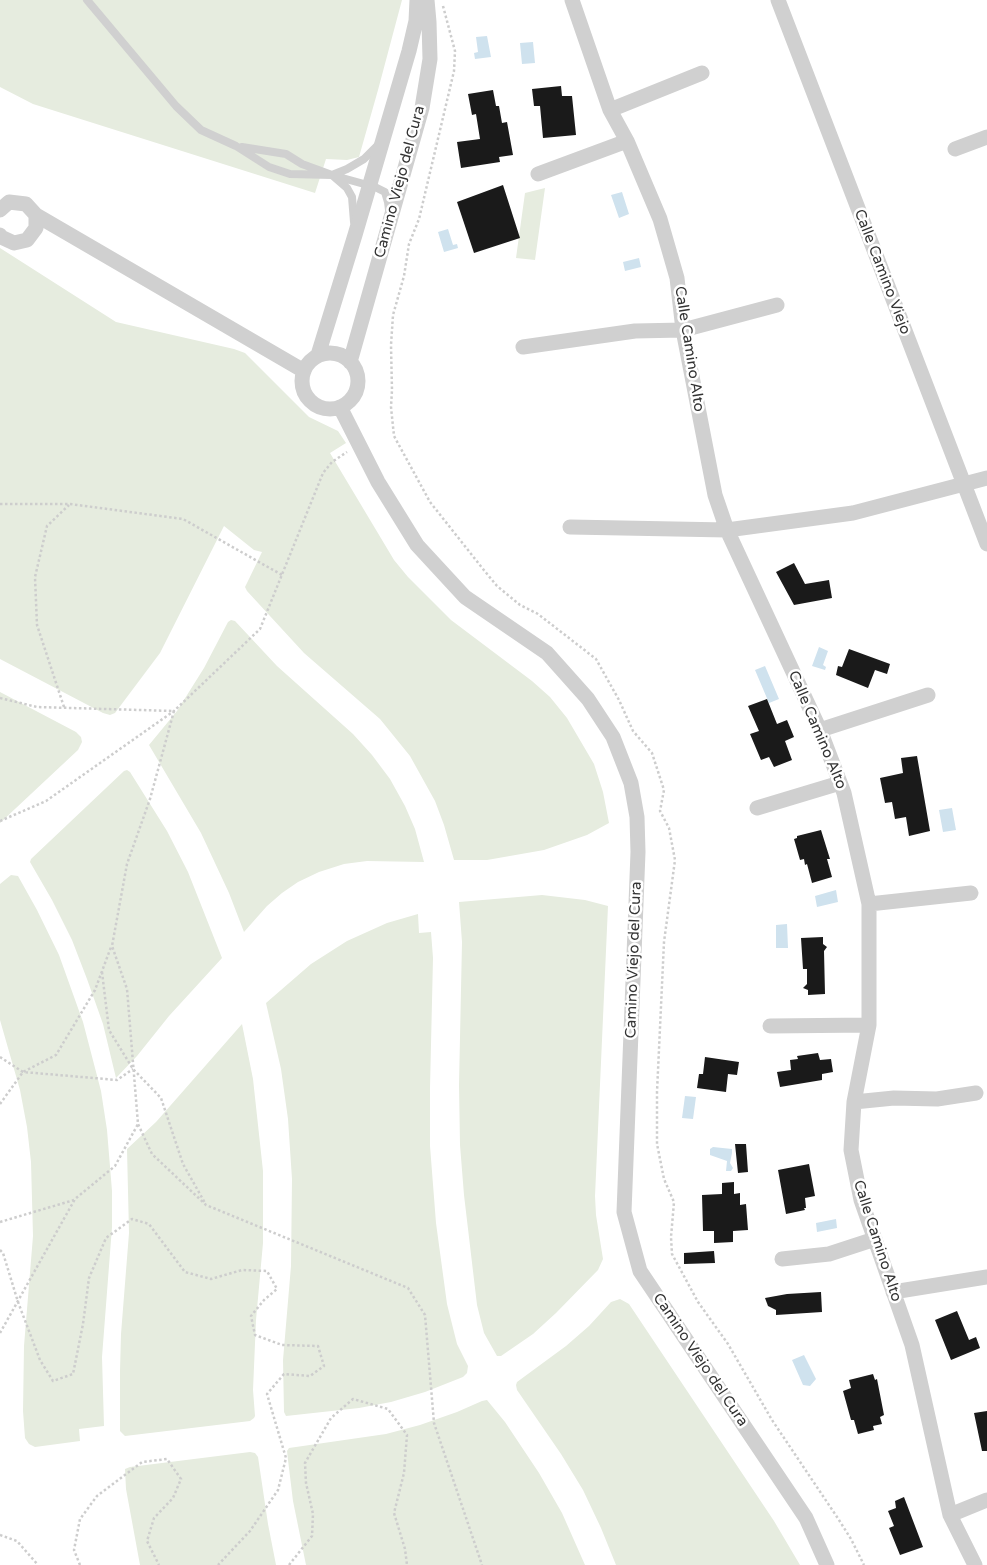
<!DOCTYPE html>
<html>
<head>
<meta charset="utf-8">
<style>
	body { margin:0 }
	canvas { display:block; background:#fff }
</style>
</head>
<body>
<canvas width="987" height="1565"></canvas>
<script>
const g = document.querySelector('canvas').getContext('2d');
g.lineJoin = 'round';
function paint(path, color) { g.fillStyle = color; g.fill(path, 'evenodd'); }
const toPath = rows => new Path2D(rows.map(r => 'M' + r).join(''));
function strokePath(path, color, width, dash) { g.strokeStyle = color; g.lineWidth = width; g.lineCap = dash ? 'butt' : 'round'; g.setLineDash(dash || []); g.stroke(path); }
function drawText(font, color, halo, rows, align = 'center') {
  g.font = font + ' "Varela Round",sans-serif'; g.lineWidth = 5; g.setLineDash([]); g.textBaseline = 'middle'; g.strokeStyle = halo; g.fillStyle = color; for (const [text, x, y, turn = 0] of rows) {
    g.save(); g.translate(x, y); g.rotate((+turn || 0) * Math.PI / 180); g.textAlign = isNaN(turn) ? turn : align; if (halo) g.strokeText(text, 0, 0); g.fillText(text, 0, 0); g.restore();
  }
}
const green = toPath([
	[0,0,402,0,378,90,359,157,347,160,326,159,315,193,33,104,0,87],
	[545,188,535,260,516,258,525,193],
	[0,248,116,322,234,349,245,353,309,417,338,431,346,443,330,453,394,560,408,577,451,620,532,681,550,697,567,718,594,764,603,792,609,823,587,835,544,850,487,860,454,860,444,825,435,801,410,756,380,719,304,653,247,591,245,587,247,583,262,552,254,550,224,526,160,653,115,713,110,715,103,713,0,659],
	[231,620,235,621,277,666,353,734,372,755,390,779,405,806,415,829,424,862,367,861,344,864,319,872,298,882,282,893,267,906,244,932,229,893,201,833,149,745,177,711,204,668,228,622],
	[0,692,76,732,81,737,82,742,78,750,0,823],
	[127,770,130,772,167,831,188,872,222,958,169,1016,137,1056,116,1078,103,1024,87,979,72,940,52,900,30,862,31,859,124,771],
	[11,875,18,876,37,910,59,955,83,1022,101,1091,107,1130,112,1191,112,1227,102,1357,104,1426,79,1429,80,1441,35,1447,29,1444,25,1438,23,1411,24,1346,33,1236,31,1162,27,1127,20,1090,0,1020,0,884],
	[542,895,585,900,608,906,595,1196,596,1215,603,1259,598,1270,556,1313,533,1334,501,1356,497,1356,484,1333,477,1305,464,1195,460,1145,459,1085,462,942,459,902],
	[418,914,419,933,431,932,433,958,430,1088,430,1146,436,1223,447,1304,457,1344,468,1366,467,1373,463,1377,425,1392,391,1402,359,1408,286,1416,284,1412,283,1360,291,1266,292,1179,288,1119,281,1069,266,1003,311,964,347,941,387,923],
	[242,1024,253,1079,263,1171,263,1243,256,1320,253,1390,255,1416,254,1418,250,1421,125,1436,120,1431,120,1371,121,1334,129,1233,127,1149,156,1122],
	[620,1299,629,1304,774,1521,800,1565,616,1565,601,1528,583,1490,561,1454,517,1390,516,1385,517,1382,566,1346,589,1326,611,1302],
	[487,1400,505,1422,539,1473,562,1513,585,1565,306,1565,293,1501,288,1460,287,1451,289,1448,386,1434,420,1425,457,1412,482,1401],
	[250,1452,255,1453,258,1457,268,1524,276,1565,140,1565,126,1489,125,1469,130,1467]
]);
const water = toPath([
	[487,36,491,57,475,59,474,53,478,52,476,37],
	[533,42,535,63,522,64,520,43],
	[622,192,629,214,619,218,611,195],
	[448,229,453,245,457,244,458,248,444,252,438,232],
	[639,258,641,267,625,271,623,262],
	[819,647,828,651,823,665,826,667,825,670,812,666],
	[765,666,779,699,769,703,755,670],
	[952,808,956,830,943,832,939,810],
	[836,890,838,902,817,907,815,896],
	[787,924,788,948,776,948,776,925],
	[685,1096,696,1097,693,1119,682,1118],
	[713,1147,732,1149,732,1153,730,1163,733,1168,731,1171,726,1171,727,1161,710,1155,710,1149],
	[836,1219,837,1228,817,1232,816,1223],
	[804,1355,816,1379,810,1386,803,1385,792,1360]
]);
const building = toPath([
	[561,86,562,96,572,96,576,135,543,138,540,106,534,106,532,89],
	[493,90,496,106,499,106,502,123,507,122,513,155,499,157,500,162,461,168,457,142,480,139,476,114,472,115,468,94],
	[503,185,520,238,474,253,457,202],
	[794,563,805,584,829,580,832,598,794,605,776,572],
	[849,649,890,664,887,674,875,670,868,688,836,675,838,666,842,667],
	[767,699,777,724,787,720,794,737,785,741,792,760,774,767,769,757,761,760,750,734,759,731,748,706],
	[917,756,930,831,909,836,906,817,895,819,892,802,885,803,880,778,903,773,901,758],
	[821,830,830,859,827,859,832,877,812,883,807,864,805,865,804,859,800,860,794,839,797,838,797,836],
	[823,937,823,944,827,947,824,951,825,994,808,995,808,990,803,988,807,984,807,969,803,969,801,938],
	[818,1053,820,1060,831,1059,833,1072,822,1074,822,1080,780,1087,777,1072,791,1070,790,1060,798,1059,797,1056],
	[705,1057,739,1062,737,1075,728,1074,726,1092,697,1088,699,1074,703,1074],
	[735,1144,746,1144,748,1172,738,1173],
	[809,1164,815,1196,805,1198,806,1208,804,1208,805,1210,786,1214,778,1170],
	[734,1182,734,1194,740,1193,740,1205,746,1204,748,1230,733,1231,733,1242,714,1243,714,1231,703,1231,702,1195,722,1194,722,1183],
	[714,1251,715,1263,684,1264,684,1253],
	[821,1292,822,1312,776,1315,776,1310,768,1306,765,1298,787,1294],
	[957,1311,969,1340,976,1337,980,1348,951,1360,935,1320],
	[873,1374,875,1380,877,1379,884,1415,880,1417,882,1424,873,1426,874,1430,858,1434,854,1420,851,1420,843,1391,851,1388,849,1380],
	[987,1411,987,1451,982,1451,974,1413],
	[904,1497,923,1547,900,1555,889,1528,894,1526,888,1511,896,1508,895,1501]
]);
const path = toPath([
	[443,6,455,51,454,71,419,219,409,244,404,276,393,315,391,345,392,390,391,407,394,436,430,502,483,569,497,586,520,605,538,614,596,659,619,700,633,731,652,753,664,790,660,811,669,828,675,860,664,942,657,1092,657,1144,664,1179,674,1202,671,1237,672,1254,698,1302,728,1344,772,1420,839,1520,851,1539,864,1565],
	[0,504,70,504,183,519,282,575],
	[0,698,37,707,174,711,150,799,127,864,112,946,127,989,138,1124,152,1154,206,1205,408,1288,425,1315,434,1423,482,1565],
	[64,707,37,625,35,577,47,526,69,505],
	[0,821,46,801,174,711,260,629,323,473,332,462,347,452],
	[102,972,109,1030,133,1069,161,1098,183,1164,205,1203],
	[0,1057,23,1072,117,1080,133,1069],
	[0,1104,23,1072,56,1055,95,990,111,947],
	[0,1222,74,1200],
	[0,1250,3,1253,18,1302,40,1360,53,1381,73,1374,83,1324,89,1278,106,1238,132,1219,149,1224,185,1272,211,1279,242,1270,267,1271,277,1289,264,1300,251,1316,255,1335,282,1345,318,1346,324,1366,310,1376,284,1374,267,1394,286,1458,278,1490,250,1531,218,1565],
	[0,1333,75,1199,115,1166,138,1124],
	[0,1535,17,1541,38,1565],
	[80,1565,74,1550,80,1519,97,1496,142,1462,167,1459,181,1479,173,1498,154,1518,147,1541,159,1565],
	[289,1565,312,1536,313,1514,306,1483,305,1463,331,1418,353,1399,388,1409,407,1435,404,1473,394,1513,405,1549,407,1565]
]);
const lane = toPath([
	[87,0,176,106,201,130,236,146,269,167,290,174,332,175,347,188,352,197,354,222],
	[242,147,286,154,302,164,332,175,347,169,364,159,378,145],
	[335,176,375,187,385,192,388,202,389,210]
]);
const street = toPath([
	[572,0,610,110,627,141,660,219,677,278,683,330,715,495,727,530,820,730,844,793,869,904,869,1025,854,1102,851,1150,861,1200,912,1345,950,1515,975,1565],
	[778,0,987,544],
	[610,110,702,73],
	[955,149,987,137],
	[538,174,627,141],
	[0,210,9,202,26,204,36,215,36,228,27,240,14,243,1,237,0,235],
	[36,215,304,371],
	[523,347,635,331,683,330,777,305],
	'302 381a28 28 0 1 1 56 0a28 28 0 1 1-56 0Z',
	[318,355,355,235,409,51,416,21,417,0],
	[350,362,422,108,430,59,429,22,427,0],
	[340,407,378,482,417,545,465,597,547,653,588,699,613,737,631,783,637,817,638,852,624,1212,640,1271,806,1518,827,1565],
	[570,527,727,530,853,513,987,478],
	[820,730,928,695],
	[757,808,840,783],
	[869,904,971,893],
	[770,1026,869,1025],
	[854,1102,894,1098,937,1099,976,1093],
	[782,1259,829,1254,875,1239],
	[893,1292,987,1277],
	[950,1515,987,1500]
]);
const streetNames = [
	["Camino Viejo del Cura",400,182,-75],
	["Calle Camino Viejo",882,272,69],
	["Calle Camino Alto",689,349,81],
	["Calle Camino Alto",817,730,67],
	["Camino Viejo del Cura",634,960,-88],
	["Calle Camino Alto",877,1241,72],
	["Camino Viejo del Cura",700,1360,56]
];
paint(green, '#e6ecdf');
paint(water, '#cfe2ee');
paint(building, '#1a1a1a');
strokePath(path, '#cdcdcd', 2.5, [2.5, 2.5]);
strokePath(lane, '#d0d0d0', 8);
strokePath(street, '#d0d0d0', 15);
drawText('15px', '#333', '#fff', streetNames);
</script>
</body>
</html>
